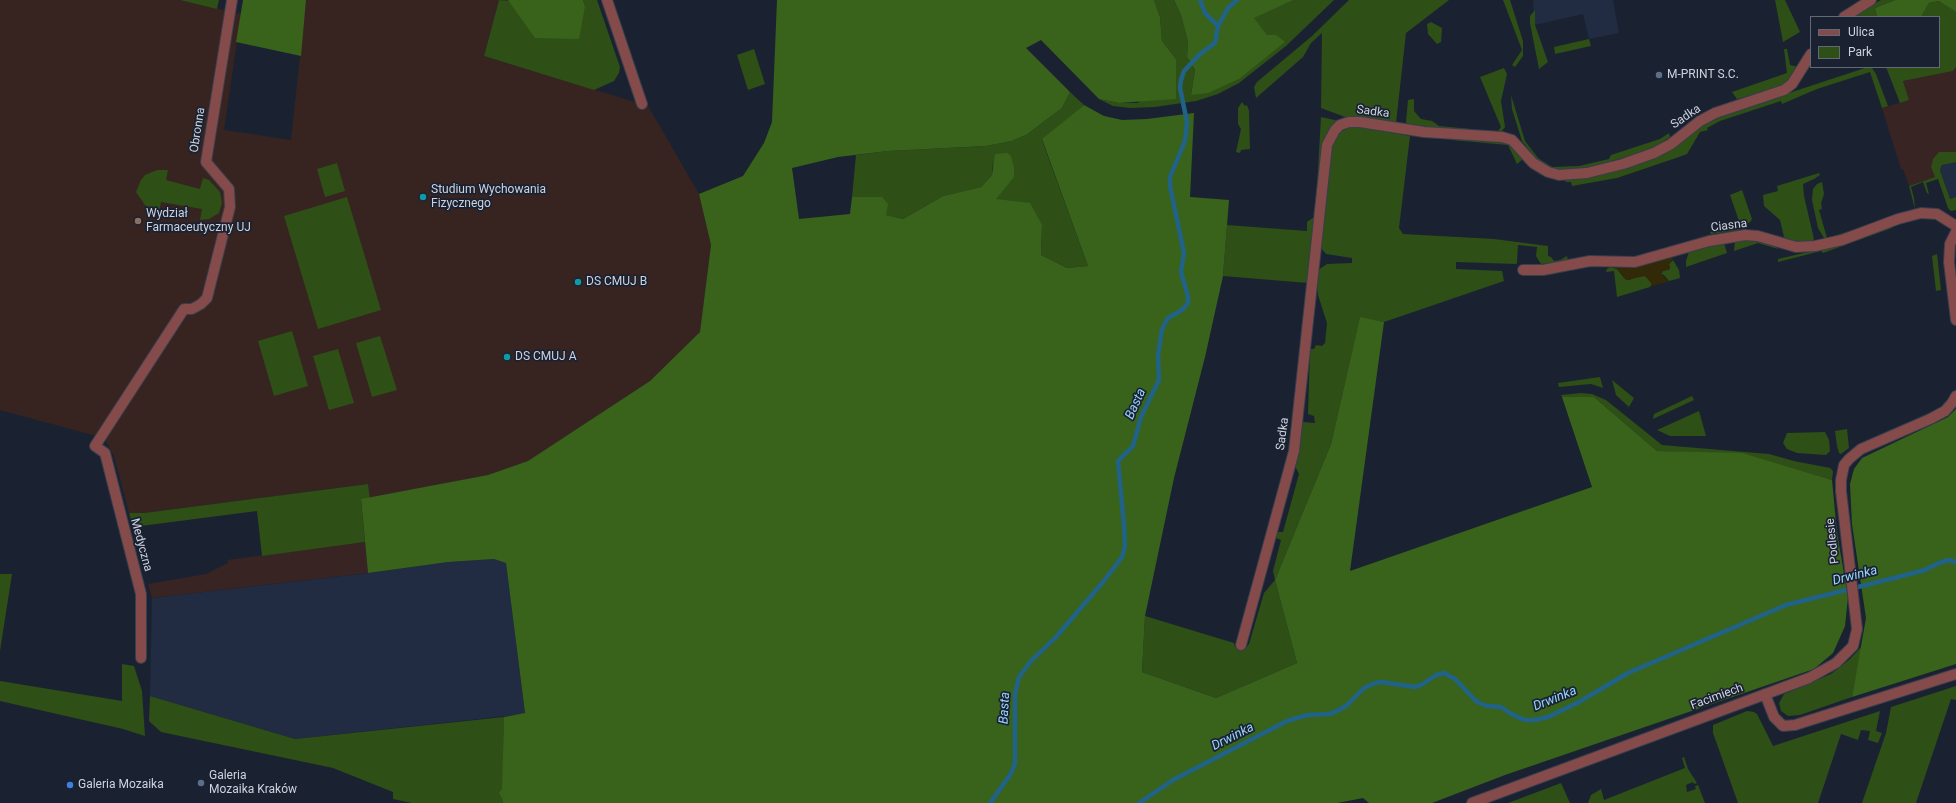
<!DOCTYPE html>
<html>
<head>
<meta charset="utf-8">
<style>
	body { margin:0 }
	#map { position:relative; width:1956px; height:803px; overflow:hidden; background:#1a2232; font-family:Roboto,sans-serif }
	canvas { display:block }
	.legend { position:absolute; left:1810px; top:16px; width:130px; height:52px; box-sizing:border-box; background:#1a2232; border:1px solid #626876; margin:0; padding:5px 7px; list-style:none; font-size:12px; color:#cdd2dd }
	.legend li { display:flex; align-items:center; gap:8px; height:20px }
	.legend b { width:20px; border:1px solid #626876 }
</style>
</head>
<body>
<div id="map">
<canvas width="1956" height="803"></canvas>
<ul class="legend">
<li><b style="height:5px;background:#844b4a"></b>Ulica</li>
<li><b style="height:11px;background:#2e4f15"></b>Park</li>
</ul>
</div>
<script>
const g = document.querySelector('canvas').getContext('2d');
g.lineJoin = 'round';
function paint(path, color) { g.fillStyle = color; g.fill(path, 'evenodd'); }
const toPath = rows => new Path2D(rows.map(r => 'M' + r).join(''));
function strokePath(path, color, width, dash) { g.strokeStyle = color; g.lineWidth = width; g.lineCap = dash ? 'butt' : 'round'; g.setLineDash(dash || []); g.stroke(path); }
function drawText(font, color, halo, rows, align = 'center') {
  g.font = font + ' Roboto,sans-serif'; g.lineWidth = 3.5; g.setLineDash([]); g.textBaseline = 'middle'; g.strokeStyle = halo; g.fillStyle = color; for (const [text, x, y, turn = 0] of rows) {
    g.save(); g.translate(x, y); g.rotate((+turn || 0) * Math.PI / 180); g.textAlign = isNaN(turn) ? turn : align; if (halo) g.strokeText(text, 0, 0); g.fillText(text, 0, 0); g.restore();
  }
}
const built = toPath([
	[1533,0,1613,0,1619,33,1589,39,1583,14,1535,25],
	[1954,161,1956,162,1956,197,1950,199,1940,170,1942,165],
	[494,559,506,563,525,714,295,739,150,696,152,598,368,573,448,562]
]);
const industrial = toPath([
	[1956,67,1956,152,1939,152,1935,177,1909,186,1903,169,1901,169,1882,108,1909,100,1903,81,1953,71],
	[365,542,368,573,152,598,148,584,206,574,228,563,227,560]
]);
const education = toPath([
	[0,0,180,0,241,14,224,130,291,140,306,0,499,0,484,56,648,106,699,194,711,245,700,332,650,381,528,461,488,475,370,498,368,484,144,513,129,513,114,456,104,438,0,410]
]);
const green = toPath([
	[180,0,219,0,217,9],
	[499,0,585,6,583,0,597,0,620,67,619,73,614,81,594,90,484,56],
	[1154,0,1174,0,1181,15,1188,42,1187,57,1195,70,1191,95,1276,35,1267,35,1253,18,1294,0,1334,0,1286,46,1239,83,1218,94,1196,101,1155,107,1130,108,1113,106,1099,99,1119,103,1138,103,1176,59,1162,41,1160,17],
	[1349,0,1449,0,1406,33,1396,123,1345,117,1321,108,1322,33,1311,43,1303,57,1256,98,1254,87,1257,82,1312,36],
	[1503,0,1510,0,1523,41,1523,56,1515,67,1512,65,1522,50],
	[1775,0,1785,0,1800,32,1783,42],
	[1881,0,1895,0,1875,8,1877,17,1851,17],
	[1940,1,1956,12,1956,67,1953,71,1903,81,1909,100,1900,103,1886,67,1939,67,1939,17,1921,17,1929,3],
	[1535,10,1535,25,1548,62,1539,69,1530,23,1530,16],
	[1431,22,1442,28,1441,42,1437,44,1428,34,1427,24],
	[1589,39,1591,46,1555,54,1554,47],
	[754,49,765,84,748,90,737,55],
	[1784,49,1787,49,1790,65,1799,67,1790,82,1775,90,1737,99,1732,92,1787,73],
	[1868,67,1872,68,1876,74,1888,106,1882,108,1870,72,1817,89,1782,104,1781,101,1720,121,1707,128,1708,130,1700,132,1687,154,1679,157,1617,178,1572,186,1571,182,1566,182,1565,180,1596,176,1643,163,1669,151,1704,124,1722,115],
	[1504,68,1507,74,1501,101,1505,127,1501,132,1482,132,1481,130,1498,131,1501,127,1480,77],
	[1070,92,1084,105,1042,140,1088,266,1067,268,1041,255,1042,225,995,199,993,161,992,175,981,187,943,196,903,219,885,215,852,197,856,155,888,151,986,146,1012,141,1026,135,1062,108],
	[1511,95,1525,141,1538,158,1552,167,1579,166,1609,159,1611,155,1660,139,1669,133,1670,137,1658,145,1646,151,1584,169,1568,171,1550,168,1539,162,1522,141,1512,109],
	[1414,99,1414,111,1421,119,1432,121,1439,126,1471,129,1471,131,1408,126,1406,122,1408,100],
	[1242,102,1245,106,1247,105,1249,111,1250,149,1241,150,1240,153,1236,152,1241,129,1238,124,1238,108],
	[1321,117,1339,121,1330,128,1323,145,1308,283,1223,276,1227,225,1307,231,1307,222,1314,217,1316,205],
	[1351,127,1361,127,1410,136,1399,228,1403,234,1494,239,1548,246,1548,256,1551,257,1554,261,1560,260,1567,256,1568,261,1541,264,1536,256,1537,247,1518,245,1517,263,1516,264,1456,262,1456,269,1502,271,1504,281,1384,322,1360,318,1331,444,1275,580,1297,663,1216,698,1142,672,1145,616,1234,643,1235,647,1240,650,1245,649,1249,644,1264,593,1275,580,1273,571,1281,540,1276,538,1277,532,1283,532,1299,474,1295,466,1303,422,1315,423,1314,416,1308,414,1310,349,1314,349,1316,345,1322,346,1325,343,1327,323,1318,295,1317,287,1318,270,1327,264,1352,263,1352,258,1326,254,1321,248,1331,149,1337,135,1341,131],
	[1452,139,1507,143,1523,159,1517,164,1508,145,1452,140],
	[1939,152,1956,152,1956,162,1942,165,1940,170,1950,199,1956,197,1956,210,1951,211,1948,208,1938,179,1926,183,1929,194,1927,193,1923,182,1911,187,1914,198,1915,209,1909,186,1935,177,1931,167,1933,159],
	[337,163,345,191,325,197,317,169],
	[157,170,168,170,166,180,200,189,203,178,209,180,220,192,222,203,219,213,209,219,200,220,202,209,161,202,159,212,153,211,145,205,136,192,141,180,145,175],
	[1819,173,1820,175,1814,179,1803,184,1804,196,1814,239,1811,243,1799,243,1788,240,1784,237,1780,220,1764,206,1763,195,1778,191,1777,186],
	[1822,182,1824,194,1821,203,1822,209,1819,210,1827,238,1862,227,1863,228,1841,237,1826,239,1824,238,1818,228,1812,200,1813,189,1817,184],
	[1742,190,1752,219,1750,222,1739,230,1711,234,1710,232,1740,224,1730,195],
	[347,197,381,310,318,329,284,216],
	[1891,225,1892,228,1823,253,1821,251,1778,262,1778,259,1843,244],
	[1741,240,1757,240,1775,246,1778,249,1758,243,1734,251,1735,241],
	[1724,243,1727,253,1686,267,1686,261,1689,252],
	[1937,254,1941,290,1936,291,1932,256],
	[1673,260,1679,270,1680,278,1669,281,1664,275,1661,274,1663,271,1670,269,1669,264],
	[1611,267,1617,269,1624,278,1629,280,1642,275,1647,277,1652,284,1650,287,1617,297,1614,271,1606,272,1607,269],
	[292,331,308,386,274,396,258,341],
	[380,336,397,390,372,397,356,343],
	[338,349,354,403,329,410,313,356],
	[1600,377,1603,388,1591,384,1559,387,1558,383],
	[1612,380,1634,398,1629,407,1616,395],
	[1581,393,1592,394,1606,400,1662,445,1769,454,1794,461,1830,468,1833,471,1832,480,1742,454,1657,451,1594,397,1562,397,1561,395],
	[1692,396,1694,400,1653,419,1654,414],
	[1699,411,1706,436,1670,436,1657,430],
	[1847,429,1849,448,1841,454,1839,453,1837,446,1835,431],
	[1825,432,1829,440,1830,451,1826,455,1797,453,1787,449,1783,443,1787,433],
	[368,484,370,498,361,500,365,542,262,556,257,511,133,527,129,513,144,513],
	[0,574,12,574,0,651],
	[1862,646,1852,697,1800,715,1788,716,1781,711,1779,703,1784,694,1831,674,1850,659],
	[122,664,134,666,142,691,145,736,123,729,0,701,0,681,122,701],
	[1956,686,1956,700,1951,699,1916,803,1862,803,1886,733,1891,707],
	[150,696,295,739,504,717,503,803,412,803,393,799,393,792,333,768,161,732,149,721],
	[1747,711,1754,712,1757,714,1773,746,1880,711,1876,731,1882,733,1878,743,1868,740,1870,731,1861,730,1858,740,1841,734,1818,803,1738,803,1713,733,1713,725],
	[1684,757,1688,769,1697,783,1694,784,1693,782,1686,785,1687,792,1696,789,1695,786,1698,785,1705,803,1588,803,1591,795,1601,789,1604,800,1685,768,1682,758],
	[1561,783,1570,803,1508,803]
]);
const forest = toPath([
	[243,0,306,0,301,56,236,42],
	[508,0,583,0,585,6,579,39,535,38],
	[777,0,1154,0,1160,17,1162,41,1176,59,1176,99,1119,103,1099,99,1041,40,1026,48,1070,92,1062,108,1026,135,1012,141,986,146,888,151,838,157,792,168,799,219,850,214,852,197,882,197,888,204,886,215,903,219,943,196,981,187,992,175,995,154,1007,153,1011,156,1014,168,1014,177,996,199,1030,203,1042,225,1041,255,1067,268,1088,266,1042,139,1084,105,1104,116,1122,120,1147,119,1194,113,1190,197,1229,200,1223,276,1205,357,1174,478,1145,616,1142,672,1216,698,1297,663,1275,580,1331,444,1360,317,1384,322,1350,571,1592,487,1562,397,1594,397,1657,451,1742,453,1832,480,1837,533,1848,597,1845,626,1833,653,1814,669,1505,775,1432,803,1369,803,1363,798,1337,803,503,803,503,800,499,793,502,789,504,717,525,713,506,563,494,559,448,562,368,573,361,499,488,475,528,461,650,381,700,332,711,245,699,194,743,176,764,143,772,122],
	[1174,0,1294,0,1254,18,1267,35,1276,35,1285,42,1239,79,1208,93,1191,95,1195,70,1187,57,1188,42,1181,15],
	[1895,0,1956,0,1956,12,1939,1,1929,3,1921,17,1877,17,1875,8],
	[1956,409,1956,664,1852,697,1866,618,1852,524,1850,484,1854,469,1862,458,1948,417]
]);
const sand = toPath([
	[1672,257,1673,260,1669,264,1670,269,1663,271,1661,274,1669,281,1650,287,1652,284,1645,276,1626,280,1617,269,1611,267,1640,266]
]);
const stream = toPath([
	[1200,0,1205,13,1218,26],
	[990,803,1010,775,1015,764,1015,694,1019,677,1031,661,1056,637,1103,582,1122,557,1125,546,1124,525,1118,461,1133,446,1141,417,1159,380,1158,355,1162,329,1168,318,1182,310,1188,303,1188,296,1181,272,1184,253,1170,186,1170,177,1185,141,1187,122,1180,88,1181,80,1184,71,1200,54,1215,43,1218,26,1228,8,1237,0],
	[1139,803,1173,780,1287,721,1307,715,1329,714,1335,712,1346,706,1364,688,1375,683,1381,682,1415,687,1421,685,1436,675,1444,673,1455,679,1477,702,1487,706,1501,707,1511,714,1525,720,1535,720,1548,717,1579,702,1628,673,1786,605,1898,577,1925,570,1939,563,1949,560,1956,562]
]);
const street = toPath([
	[607,0,642,104],
	[1844,17,1871,0],
	[1956,232,1950,244,1949,262,1956,320],
	[1523,270,1543,270,1590,261,1635,262,1709,241,1745,235,1758,236,1796,247,1815,246,1842,240,1898,219,1921,213,1937,214,1956,226],
	[1241,645,1294,451,1327,145,1335,130,1340,125,1349,122,1360,122,1424,132,1502,137,1512,140,1533,163,1548,172,1559,175,1587,173,1623,164,1654,153,1671,144,1700,121,1715,113,1784,90,1792,84,1811,54],
	[141,658,141,594,105,453,95,446,184,309,192,309,201,304,207,298,230,207,229,189,206,162,232,0],
	[1765,694,1774,717,1783,726,1795,725,1956,674],
	[1472,803,1809,678,1836,663,1853,646,1857,629,1841,491,1841,480,1844,465,1849,459,1861,449,1930,419,1945,411,1952,403,1956,396]
]);
const markers = [
	[1659,75,4,"#5c6f8a"],
	[423,197,4,"#0f9aa8"],
	[138,221,4,"#8d6e63"],
	[578,282,4,"#0f9aa8"],
	[507,357,4,"#0f9aa8"],
	[201,783,4,"#5c6f8a"],
	[70,785,4,"#3f7fe0"]
];
const poiNames = [
	["M-PRINT S.C.",1667,75],
	["Studium Wychowania",431,190],
	["Fizycznego",431,204],
	["Wydział",146,214],
	["Farmaceutyczny UJ",146,228],
	["DS CMUJ B",586,282],
	["DS CMUJ A",515,357],
	["Galeria",209,776],
	["Mozaika Kraków",209,790],
	["Galeria Mozaika",78,785]
];
const streetNames = [
	["Sadka",1373,112,7],
	["Sadka",1686,117,-34],
	["Obronna",198,130,-81],
	["Ciasna",1729,226,-7],
	["Sadka",1283,434,-82],
	["Podlesie",1833,541,-96],
	["Medyczna",141,545,75],
	["Facimiech",1717,697,-20]
];
const waterNames = [
	["Basta",1136,404,-66],
	["Drwinka",1855,576,-14],
	["Drwinka",1555,699,-22],
	["Basta",1005,708,-87],
	["Drwinka",1233,737,-27]
];
paint(built, '#212b41');
paint(industrial, '#372423');
paint(education, '#372421');
paint(green, '#2e4f15');
paint(forest, '#39631b');
paint(sand, '#312908');
strokePath(stream, '#206288', 4.5);
strokePath(street, '#373e4d', 12);
strokePath(street, '#844b4a', 10);
for (const [x, y, r, color] of markers) { const dot = new Path2D(); dot.arc(x, y, r, 0, 2 * Math.PI); g.fillStyle = color; g.fill(dot); strokePath(dot, '#1a2232', 1.5); }
drawText('12px', '#cdd2dd', '#1a2232', poiNames, 'left');
drawText('12px', '#cdd2dd', '#1a2232', streetNames);
drawText('italic 13px', '#97d4fd', '#1a2232', waterNames);
</script>
</body>
</html>
